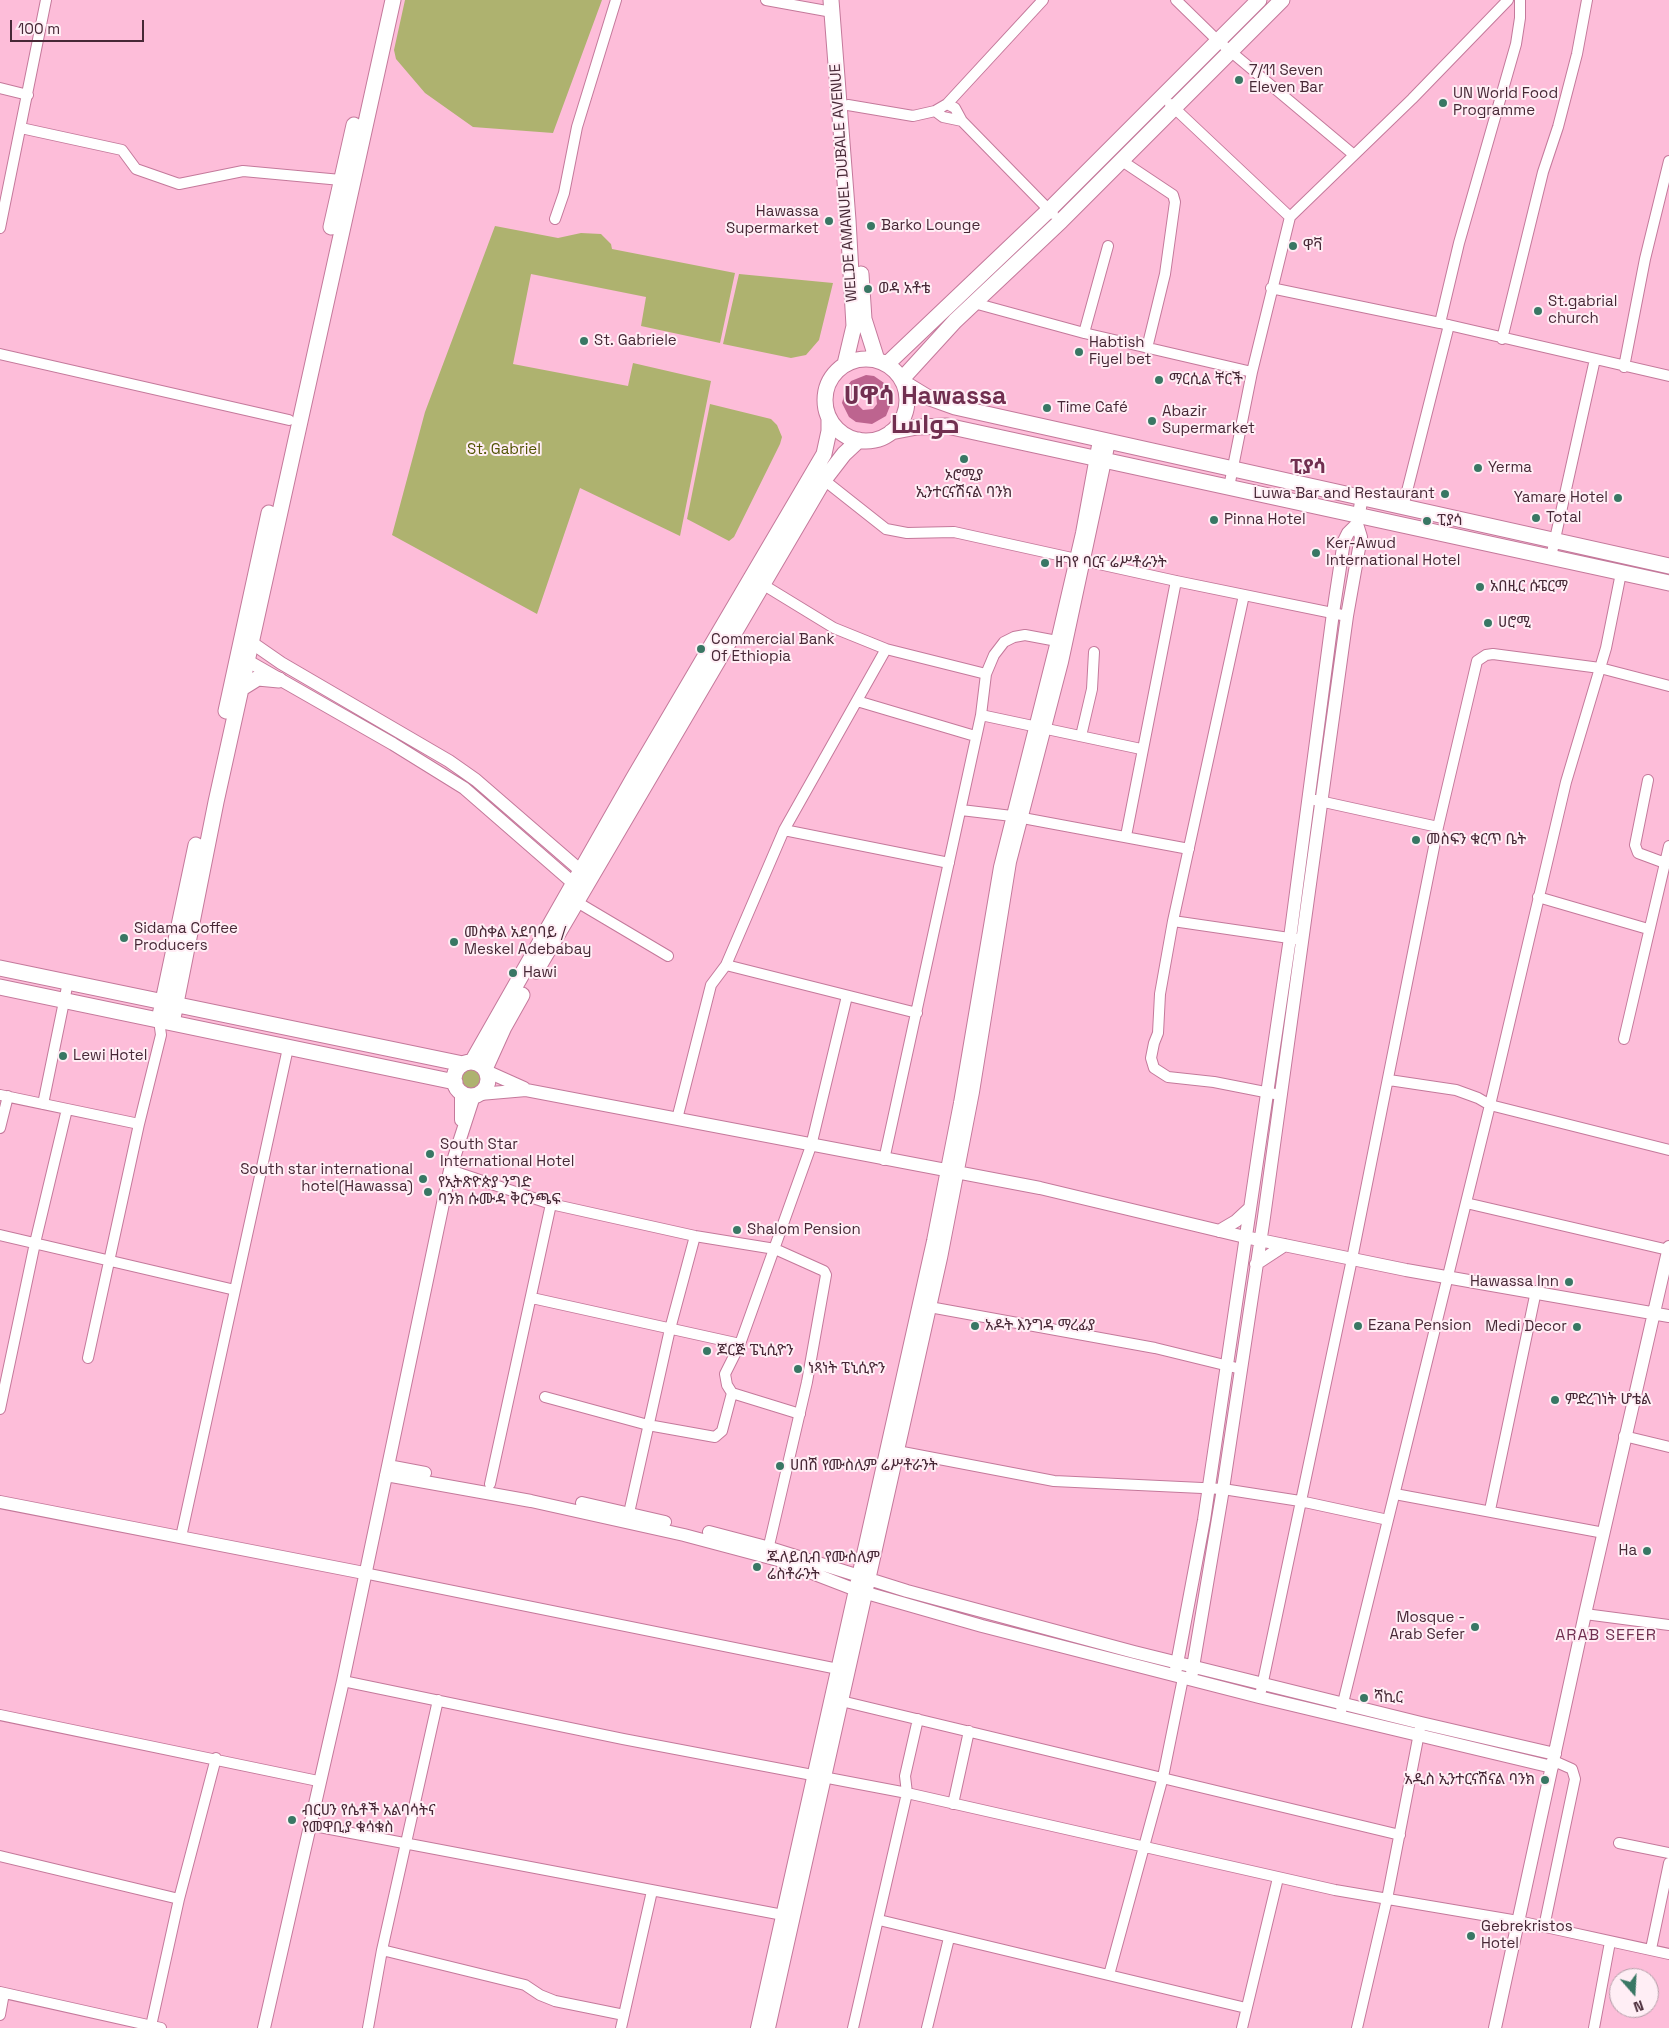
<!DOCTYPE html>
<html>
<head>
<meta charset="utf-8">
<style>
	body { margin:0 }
	#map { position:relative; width:1669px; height:2028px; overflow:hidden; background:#fdbdd9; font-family:"Space Grotesk",sans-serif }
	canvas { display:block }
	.north { position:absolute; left:1609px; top:1968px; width:50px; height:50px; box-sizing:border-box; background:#ffeef5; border:1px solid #b59fa9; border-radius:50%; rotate:161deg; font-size:14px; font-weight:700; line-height:20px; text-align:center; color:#472836 }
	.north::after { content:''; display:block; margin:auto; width:18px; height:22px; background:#397764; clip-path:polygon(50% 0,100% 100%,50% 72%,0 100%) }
	.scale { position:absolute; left:10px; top:20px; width:134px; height:22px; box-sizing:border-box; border:2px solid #472836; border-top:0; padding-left:6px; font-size:15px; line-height:18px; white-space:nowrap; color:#472836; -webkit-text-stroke:4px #ffeef5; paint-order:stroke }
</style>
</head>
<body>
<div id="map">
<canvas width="1669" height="2028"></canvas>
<div class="north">N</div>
<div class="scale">100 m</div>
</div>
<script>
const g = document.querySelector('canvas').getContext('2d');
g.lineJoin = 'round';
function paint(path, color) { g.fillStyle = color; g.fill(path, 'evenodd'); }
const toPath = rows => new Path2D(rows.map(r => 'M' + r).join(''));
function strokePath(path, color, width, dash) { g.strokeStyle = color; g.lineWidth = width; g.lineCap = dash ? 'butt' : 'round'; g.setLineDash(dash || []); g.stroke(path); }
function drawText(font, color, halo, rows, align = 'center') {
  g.font = font + ' "Space Grotesk",Cairo,"Noto Sans Ethiopic",sans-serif'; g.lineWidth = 4; g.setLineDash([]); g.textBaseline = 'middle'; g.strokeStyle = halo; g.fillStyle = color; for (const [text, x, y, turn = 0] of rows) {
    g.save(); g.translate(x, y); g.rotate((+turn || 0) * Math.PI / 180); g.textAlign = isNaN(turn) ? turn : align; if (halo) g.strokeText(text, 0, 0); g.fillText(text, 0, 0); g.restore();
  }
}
const green = toPath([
	[405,0,602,0,553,133,473,127,425,93,396,59,394,50],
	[495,226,558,238,581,233,601,234,611,244,612,249,735,273,720,343,641,326,646,297,531,274,513,364,628,386,633,363,711,381,680,536,580,488,537,614,392,535,425,412],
	[739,274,833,283,819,340,806,355,791,358,723,344],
	[710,404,771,419,777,425,782,437,780,444,734,537,729,541,687,519],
	'460 1079a11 11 0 1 1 22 0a11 11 0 1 1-22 0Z'
]);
const water = toPath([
	[866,375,874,376,887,385,892,401,886,416,872,424,856,422,849,417,842,403,846,388,851,381],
	[870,390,876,394,877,404,873,409,863,410,858,405,857,398,863,391]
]);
const minor = toPath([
	[766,0,832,12],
	[1176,0,1217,40,1354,155],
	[0,88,28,95],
	[947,104,955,108,962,121,1053,214],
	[1170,104,1290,217],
	[848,105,913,116,935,111,947,104,1043,0],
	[935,111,943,117,962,121],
	[21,128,122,150,136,169,179,184,243,171,341,180],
	[1122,161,1173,195,1175,202,1165,274,1147,348],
	[555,219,564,193,577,127,616,0],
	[0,228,46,0],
	[1271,288,1440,323,1669,376],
	[974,303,1084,333,1252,372],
	[1440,323,1459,243,1516,44,1520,18,1520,0],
	[1084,333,1108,246],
	[1502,339,1543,172,1558,127,1577,54,1587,0],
	[0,354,289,420],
	[1624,367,1645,259,1669,161],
	[824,480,886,529,907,533,954,532,1176,581,1347,616],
	[1229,487,1252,372,1290,217,1412,99,1508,0],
	[1403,507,1449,325],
	[1551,557,1595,359],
	[762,584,834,628,886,649,986,674],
	[1244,595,1173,921,1160,994,1158,1033,1154,1043,1151,1058,1154,1068,1168,1077,1214,1082,1275,1094],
	[857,701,975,736],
	[981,715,1141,749],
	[1081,736,1092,689,1094,652],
	[1648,780,1635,845,1638,853,1665,863],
	[1315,800,1438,827],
	[961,810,1012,816,1189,849],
	[784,830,949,863],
	[1126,836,1176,581],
	[1538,897,1648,929],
	[577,902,668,956],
	[1173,921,1296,939],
	[726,965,917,1013],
	[1624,1039,1669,846],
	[1389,1080,1456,1090,1478,1098,1490,1105,1669,1150],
	[0,1095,139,1124,161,1035,159,1020],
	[43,1104,68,982],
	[677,1119,711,985,726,965,784,830,886,649],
	[0,1128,8,1096],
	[884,1160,981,715,986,674,994,655,1004,642,1014,637,1025,635,1057,641],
	[450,1170,551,1204,695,1236,775,1249,824,1271,826,1275,807,1382,767,1554],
	[1466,1203,1668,1250],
	[0,1235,235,1290],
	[532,1298,740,1344],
	[924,1306,1155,1348,1241,1369],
	[88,1358,139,1124],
	[545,1397,648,1425,715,1437,722,1431,732,1393],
	[0,1409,35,1243,67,1109],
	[800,1414,732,1393,727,1385,725,1374,740,1344,811,1146,847,996],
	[1624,1436,1669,1447],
	[892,1450,1054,1481,1223,1489,1300,1501,1388,1520],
	[490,1484,551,1204],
	[1395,1494,1604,1533],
	[1490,1510,1536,1291],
	[629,1513,670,1329,695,1236],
	[181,1537,288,1048],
	[364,1573,838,1669],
	[1585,1614,1669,1625],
	[343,1681,623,1739,907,1793,1335,1890,1518,1921,1669,1954],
	[1261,1691,1352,1259,1438,827,1477,661,1486,655,1493,654,1600,668,1669,686],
	[837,1700,1400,1835],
	[1341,1711,1490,1105,1566,782,1606,648,1621,573],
	[0,1715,318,1781],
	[953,1804,969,1731],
	[309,1825,783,1915],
	[1619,1843,1669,1853],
	[0,1856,179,1899],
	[879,1920,1246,2008],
	[1544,1927,1575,1779,1572,1769,1554,1761],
	[1651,1949,1669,1863],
	[382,1950,525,1985,540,1995,555,2001,624,2015],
	[1109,1975,1163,1777,1183,1678],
	[0,1992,161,2028],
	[0,2015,4,1993],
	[151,2026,179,1899,216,1758],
	[368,2028,382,1950,438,1700],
	[621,2028,652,1891],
	[853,2028,907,1793,905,1776,918,1719],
	[927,2028,949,1938],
	[1242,2028,1278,1878],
	[1357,2028,1387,1899,1420,1728],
	[1594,2028,1610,1942]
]);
const tertiary = toPath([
	[245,638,281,663,449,761,476,780,588,877],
	[239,656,393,744,464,788,580,889],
	[486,1071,524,1088],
	[461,1093,461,1120],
	[480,1094,526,1090,1040,1188,1245,1237,1406,1270,1669,1316],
	[1219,1231,1236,1221,1250,1208],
	[1256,1264,1285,1245],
	[388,1466,425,1473],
	[386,1475,531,1501,684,1535,778,1560,856,1590,982,1626,1259,1697,1552,1767],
	[0,1502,364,1573],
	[582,1503,665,1522],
	[709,1532,770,1548,907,1591,1134,1652,1421,1723,1555,1754],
	[1176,1669,1204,1520,1290,938,1333,613,1344,541,1348,533,1357,524],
	[1192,1673,1223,1489,1264,1217,1347,616,1361,537,1357,524,1362,497],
	[264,2028,343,1681,450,1170,474,1096],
	[757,2028,933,1241,960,1103,1000,867,1057,641,1082,533,1099,440],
	[769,2028,941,1258,973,1092,1010,862,1062,662,1109,442],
	[1495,2028,1585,1614,1669,1247]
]);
const secondary = toPath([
	[831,0,848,220,854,326,845,364],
	[331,227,354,125],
	[861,274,864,319,877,360],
	'825 400a41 41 0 1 1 82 0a41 41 0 1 1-82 0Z',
	[887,364,1049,210,1259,0],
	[902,379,955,321,1061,221,1282,0],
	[904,383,927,397,955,407,1669,566],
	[891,432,917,427,947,426,1669,583],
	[242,688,258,678,279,680],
	[226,711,269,513],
	[0,968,463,1064],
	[536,971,824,480,844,454,859,440],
	[0,987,455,1082],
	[159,1020,196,845],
	[172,1023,216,802,393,0],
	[472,1062,633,779,824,454,829,431,829,419],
	'454 1079a17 17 0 1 1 34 0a17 17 0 1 1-34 0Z',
	[485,1069,504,1027,522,995]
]);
const markers = [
	[1239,80,5,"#397764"],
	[1443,103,5,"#397764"],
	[829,221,5,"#397764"],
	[871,226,5,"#397764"],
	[1293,246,5,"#397764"],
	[868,289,5,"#397764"],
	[1538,311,5,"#397764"],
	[584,341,5,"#397764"],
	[1079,352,5,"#397764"],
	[1159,380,5,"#397764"],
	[1047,408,5,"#397764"],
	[1152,421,5,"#397764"],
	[964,459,5,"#397764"],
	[1478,468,5,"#397764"],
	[1445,494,5,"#397764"],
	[1618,498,5,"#397764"],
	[1536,518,5,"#397764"],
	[1214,520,5,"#397764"],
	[1427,521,5,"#397764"],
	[1316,553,5,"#397764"],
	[1045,563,5,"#397764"],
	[1480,587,5,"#397764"],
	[1488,623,5,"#397764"],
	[701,649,5,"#397764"],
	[1416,840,5,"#397764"],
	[124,938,5,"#397764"],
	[454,942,5,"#397764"],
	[513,973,5,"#397764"],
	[63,1056,5,"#397764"],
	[430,1154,5,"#397764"],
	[423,1179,5,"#397764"],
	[428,1192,5,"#397764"],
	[737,1230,5,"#397764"],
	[1569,1282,5,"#397764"],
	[975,1326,5,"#397764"],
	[1358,1326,5,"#397764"],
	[1577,1327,5,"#397764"],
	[707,1351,5,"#397764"],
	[798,1369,5,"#397764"],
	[1555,1400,5,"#397764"],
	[780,1466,5,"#397764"],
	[1647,1551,5,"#397764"],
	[757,1567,5,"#397764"],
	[1475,1627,5,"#397764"],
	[1364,1698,5,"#397764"],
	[1545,1780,5,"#397764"],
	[292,1820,5,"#397764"],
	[1471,1936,5,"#397764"]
];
const poiNames = [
	["7/11 Seven",1249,71],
	["Eleven Bar",1249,88],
	["UN World Food",1453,94],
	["Programme",1453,111],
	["Hawassa",819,212,"right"],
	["Supermarket",819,229,"right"],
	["Barko Lounge",881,226],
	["ዋቫ",1303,246],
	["ወዳ አቶቴ",878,289],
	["St.gabrial",1548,302],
	["church",1548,319],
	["St. Gabriele",594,341],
	["Habtish",1089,343],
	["Fiyel bet",1089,360],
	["ማርሲል ቸርች",1169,380],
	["Time Café",1057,408],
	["Abazir",1162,412],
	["Supermarket",1162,429],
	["Yerma",1488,468],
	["ኦሮሚያ",964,476,"center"],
	["ኢንተርናሽናል ባንክ",964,493,"center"],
	["Luwa Bar and Restaurant",1435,494,"right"],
	["Yamare Hotel",1608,498,"right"],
	["Total",1546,518],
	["Pinna Hotel",1224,520],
	["ፒያሳ",1437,521],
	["Ker-Awud",1326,544],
	["International Hotel",1326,561],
	["ዘገየ ባርና ሬሥቶራንት",1055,563],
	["አበዚር ሱፔርማ",1490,587],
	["ሀሮሚ",1498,623],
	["Commercial Bank",711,640],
	["Of Ethiopia",711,657],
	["መስፍን ቁርጥ ቤት",1426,840],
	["Sidama Coffee",134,929],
	["Producers",134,946],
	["መስቀል አደባባይ /",464,933],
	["Meskel Adebabay",464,950],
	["Hawi",523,973],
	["Lewi Hotel",73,1056],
	["South Star",440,1145],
	["International Hotel",440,1162],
	["South star international",413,1170,"right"],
	["hotel(Hawassa)",413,1187,"right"],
	["የኢትጽዮጵያ ንግድ",438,1183],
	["ባንክ ሱሙዳ ቅርንጫፍ",438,1200],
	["Shalom Pension",747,1230],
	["Hawassa Inn",1559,1282,"right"],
	["አዶት እንግዳ ማረፊያ",985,1326],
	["Ezana Pension",1368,1326],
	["Medi Decor",1567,1327,"right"],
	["ጆርጅ ፔኒሲዮን",717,1351],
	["ነጻነት ፔኒሲዮን",808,1369],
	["ምድረገነት ሆቴል",1565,1400],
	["ሀበሽ የሙስሊም ሬሥቶራንት",790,1466],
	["Ha",1637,1551,"right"],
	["ጁለይቢብ የሙስሊም",767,1558],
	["ሬስቶራንት",767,1575],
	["Mosque -",1465,1618,"right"],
	["Arab Sefer",1465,1635,"right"],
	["ሻኪር",1374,1698],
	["አዲስ ኢንተርናሽናል ባንክ",1535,1780,"right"],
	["ብርሀን የሴቶች አልባሳትና",302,1811],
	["የመዋቢያ ቁሳቁስ",302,1828],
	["Gebrekristos",1481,1927],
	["Hotel",1481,1944]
];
const streetNames = [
	["WELDE AMANUEL DUBALE AVENUE",844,183,-94]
];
const parkNames = [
	["St. Gabriel",504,450]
];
const neighbourhoodNames = [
	["ARAB SEFER",1606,1636]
];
const districtNames = [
	["ፒያሳ",1308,468]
];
const townNames = [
	["ሀዋሳ Hawassa",925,397],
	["حواسا",925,426]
];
paint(green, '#aeb26f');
paint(water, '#bd648f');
strokePath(minor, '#c4799b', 12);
strokePath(tertiary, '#c4799b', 14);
strokePath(secondary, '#c4799b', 17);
strokePath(minor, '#fff', 10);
strokePath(tertiary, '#fff', 12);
strokePath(secondary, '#fff', 15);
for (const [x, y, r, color] of markers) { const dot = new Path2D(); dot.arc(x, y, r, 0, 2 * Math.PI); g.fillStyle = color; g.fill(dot); strokePath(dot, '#ffeef5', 2); }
drawText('15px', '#472836', '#ffeef5', poiNames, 'left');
drawText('15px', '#472836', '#ffeef5', streetNames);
drawText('15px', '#525404', '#ffeef5', parkNames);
g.letterSpacing = '1px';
drawText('16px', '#712f50', '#ffeef5', neighbourhoodNames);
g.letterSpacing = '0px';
drawText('bold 20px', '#712f50', '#ffeef5', districtNames);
drawText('bold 25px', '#712f50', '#ffeef5', townNames);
</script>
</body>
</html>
